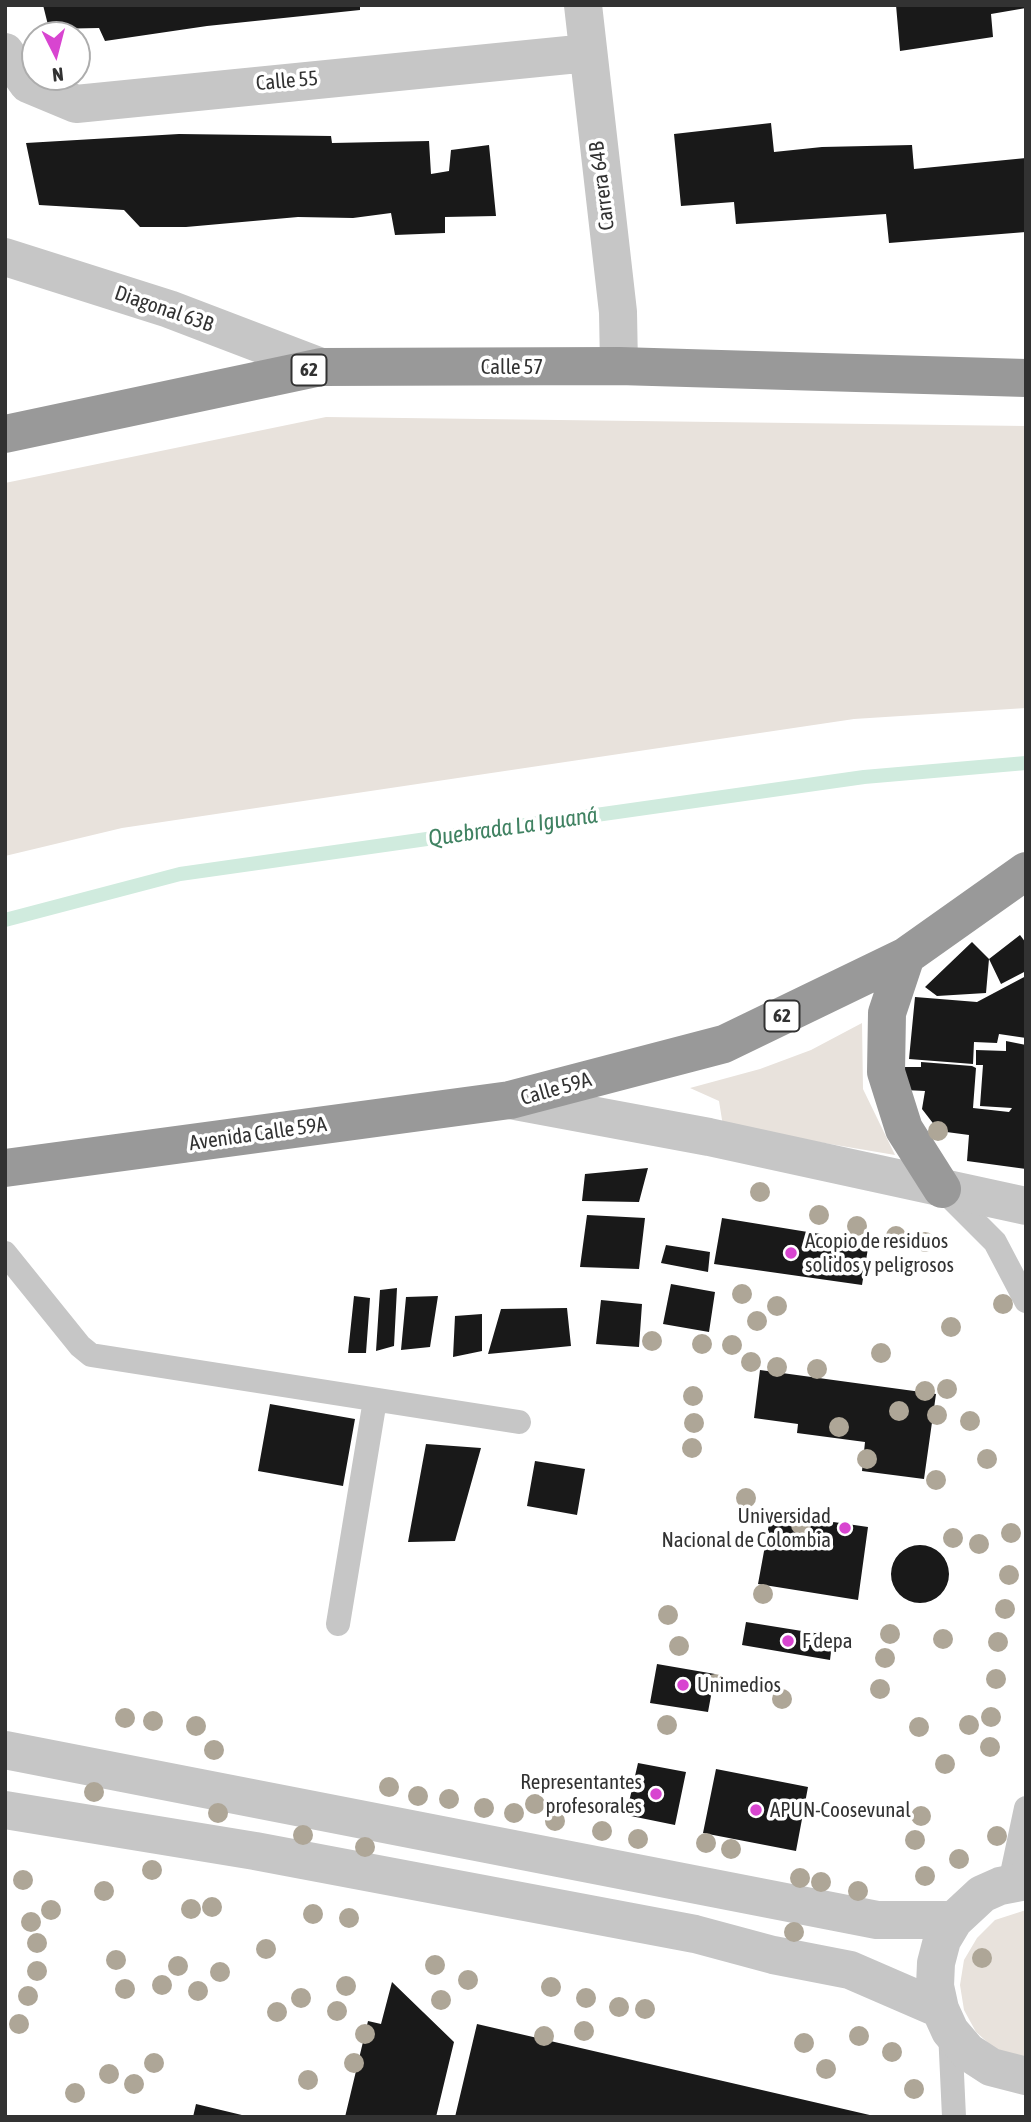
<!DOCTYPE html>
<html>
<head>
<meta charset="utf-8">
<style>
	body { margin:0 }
	#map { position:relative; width:1031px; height:2122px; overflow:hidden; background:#fff; font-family:"Asap Condensed",sans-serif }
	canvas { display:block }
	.frame { position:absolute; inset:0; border:7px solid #323232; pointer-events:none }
	.north { position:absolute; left:21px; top:21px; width:70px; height:70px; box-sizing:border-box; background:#fff; border:2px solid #adadad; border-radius:50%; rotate:174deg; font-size:19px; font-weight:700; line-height:28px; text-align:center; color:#323232 }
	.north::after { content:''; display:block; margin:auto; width:24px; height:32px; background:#d845d0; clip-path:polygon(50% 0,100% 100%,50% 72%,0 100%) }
</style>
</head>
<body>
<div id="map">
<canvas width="1031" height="2122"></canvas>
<div class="frame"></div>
<div class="north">N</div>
</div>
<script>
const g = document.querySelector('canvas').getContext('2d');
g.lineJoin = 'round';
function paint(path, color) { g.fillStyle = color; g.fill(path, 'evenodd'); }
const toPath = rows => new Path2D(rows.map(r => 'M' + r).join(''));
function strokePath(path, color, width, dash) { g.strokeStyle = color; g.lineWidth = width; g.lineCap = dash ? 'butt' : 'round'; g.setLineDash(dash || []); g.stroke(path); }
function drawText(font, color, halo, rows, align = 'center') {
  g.font = font + ' "Asap Condensed",sans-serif'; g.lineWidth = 7; g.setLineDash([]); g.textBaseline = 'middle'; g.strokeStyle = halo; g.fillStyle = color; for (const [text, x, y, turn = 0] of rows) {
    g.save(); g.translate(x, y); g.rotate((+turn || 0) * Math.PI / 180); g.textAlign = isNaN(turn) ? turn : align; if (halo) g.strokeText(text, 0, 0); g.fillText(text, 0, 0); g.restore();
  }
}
const green = toPath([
	[326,417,1026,426,1026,708,854,719,122,828,5,856,5,483],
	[862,1023,863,1089,895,1155,723,1126,719,1101,690,1088,760,1069,811,1050],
	[1026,1910,1026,2060,995,2049,976,2032,964,2010,960,1985,964,1960,977,1938,995,1920]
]);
const stream = toPath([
	[5,920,180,874,864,777,1026,763]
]);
const building = toPath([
	[43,5,360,5,360,10,207,26,105,41,99,28,49,29],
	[896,5,1026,5,1026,8,991,14,993,37,900,51],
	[771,123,774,152,822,147,912,145,914,169,1026,158,1026,232,889,243,886,214,736,224,734,202,681,206,674,134],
	[179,134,331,136,332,143,429,141,431,174,449,171,451,150,489,145,496,216,445,217,445,233,395,235,391,213,353,218,298,217,186,227,140,227,124,210,39,205,26,143],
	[1020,935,1026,943,1026,971,1001,984,989,959],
	[972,942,989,959,986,993,937,996,925,987],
	[1026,976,1026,1038,999,1034,997,1043,974,1042,973,1064,909,1059,915,997,977,1002],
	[1006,1041,1026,1045,1026,1169,967,1161,969,1135,939,1131,922,1109,925,1091,905,1090,903,1067,921,1067,921,1062,972,1066,976,1068,973,1108,1009,1112,1012,1108,980,1106,983,1065,976,1065,976,1050,1006,1051],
	[648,1168,639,1202,582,1201,585,1174],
	[587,1215,645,1218,639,1269,580,1267],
	[722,1218,869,1242,862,1285,714,1264],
	[666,1245,710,1252,708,1272,661,1263],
	[671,1284,715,1292,709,1332,663,1324],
	[397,1288,394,1346,376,1351,380,1290],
	[354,1296,370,1298,366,1353,348,1353],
	[438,1296,430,1347,401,1350,406,1297],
	[601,1300,642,1304,639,1347,596,1344],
	[567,1308,571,1346,488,1354,501,1309],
	[482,1314,482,1351,453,1357,455,1316],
	[760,1370,936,1394,924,1479,862,1471,865,1442,797,1433,798,1424,754,1418],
	[270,1404,355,1419,343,1486,258,1471],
	[426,1444,481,1448,455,1541,408,1542],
	[535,1461,585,1469,577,1515,527,1506],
	[771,1513,868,1527,858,1600,758,1584],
	'891 1574a29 29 0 1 1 58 0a29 29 0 1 1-58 0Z',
	[746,1622,833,1636,830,1660,742,1645],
	[657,1664,715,1674,708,1712,650,1703],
	[638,1763,686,1772,675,1825,626,1815],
	[716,1769,808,1787,796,1851,703,1833],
	[392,1982,454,2042,436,2117,345,2117,368,2021,381,2024],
	[477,2024,874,2116,874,2117,455,2117],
	[196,2104,246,2116,246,2117,193,2117]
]);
const lane = toPath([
	[943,1190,995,1242,1026,1301],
	[5,1253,80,1346,91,1355,519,1422],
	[338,1624,375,1400],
	[1010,1883,1026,1808],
	[950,2031,954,2117]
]);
const street = toPath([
	[583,5,618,312,619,366],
	[5,52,28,84,76,104,588,53],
	[5,257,169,309,321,367],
	[510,1100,709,1137,1026,1206],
	[5,1750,877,1920,954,1920],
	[5,1810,255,1851,695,1934,773,1955,850,1970,940,2009],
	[1026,1881,1000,1886,982,1894,954,1920,942,1940,936,1963,935,1986,940,2009,950,2031,968,2052,991,2067,1026,2076]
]);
const highway = toPath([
	[5,434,321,367,619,366,1026,378],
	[906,956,887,1013,886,1072,904,1129,942,1189],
	[5,1168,510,1100,724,1044,906,956,1026,871]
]);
const trees = [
	[938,1131],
	[760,1192],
	[819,1215],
	[857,1226],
	[896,1236],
	[925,1242],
	[742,1294],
	[1003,1304],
	[777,1306],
	[757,1321],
	[951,1327],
	[652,1341],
	[702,1344],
	[732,1345],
	[881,1353],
	[751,1362],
	[777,1367],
	[817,1369],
	[947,1389],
	[925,1391],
	[693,1396],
	[899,1411],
	[937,1415],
	[970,1421],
	[694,1423],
	[839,1427],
	[692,1448],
	[867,1459],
	[987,1459],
	[936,1480],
	[746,1498],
	[801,1525],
	[1011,1533],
	[953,1538],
	[979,1544],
	[1009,1575],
	[763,1594],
	[1005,1609],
	[668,1615],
	[890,1634],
	[943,1639],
	[998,1642],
	[679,1646],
	[885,1658],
	[996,1679],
	[715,1684],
	[880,1689],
	[782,1699],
	[991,1717],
	[125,1718],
	[153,1721],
	[667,1725],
	[969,1725],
	[196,1726],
	[919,1727],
	[990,1747],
	[214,1750],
	[945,1764],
	[389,1787],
	[94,1792],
	[418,1796],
	[449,1799],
	[535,1804],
	[484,1808],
	[218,1813],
	[514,1813],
	[921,1816],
	[555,1821],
	[602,1831],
	[303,1835],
	[997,1836],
	[638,1839],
	[915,1840],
	[706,1843],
	[365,1847],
	[731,1849],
	[959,1859],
	[152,1870],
	[925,1876],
	[800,1878],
	[23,1880],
	[821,1882],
	[104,1891],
	[858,1891],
	[212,1907],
	[191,1909],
	[51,1910],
	[313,1914],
	[349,1918],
	[31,1922],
	[794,1932],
	[37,1943],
	[266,1949],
	[982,1958],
	[116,1960],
	[435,1965],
	[178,1966],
	[37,1971],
	[220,1972],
	[468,1980],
	[162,1985],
	[346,1986],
	[551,1987],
	[125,1989],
	[198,1991],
	[28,1996],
	[301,1998],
	[586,1998],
	[441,2000],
	[619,2007],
	[645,2009],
	[337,2011],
	[277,2012],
	[19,2024],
	[584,2031],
	[365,2034],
	[544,2036],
	[859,2036],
	[804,2043],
	[892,2052],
	[154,2063],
	[354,2063],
	[826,2069],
	[109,2074],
	[308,2080],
	[134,2084],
	[914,2089],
	[75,2093]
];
const markers = [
	[791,1253,7,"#d845d0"],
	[845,1528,7,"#d845d0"],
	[788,1641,7,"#d845d0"],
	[683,1685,7,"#d845d0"],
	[656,1794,7,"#d845d0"],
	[756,1810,7,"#d845d0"]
];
const shields = [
	[309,370,35],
	[782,1016,35]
];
const shieldNames = [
	["62",309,370],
	["62",782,1016]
];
const streetNames = [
	["Calle 55",287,81,-5],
	["Carrera 64B",602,186,-97],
	["Diagonal 63B",164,309,19],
	["Calle 57",512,367],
	["Calle 59A",556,1089,-16],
	["Avenida Calle 59A",258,1134,-8]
];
const poiNames = [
	["Acopio de residuos",805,1241],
	["solidos y peligrosos",805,1265],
	["Universidad",831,1516,"right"],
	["Nacional de Colombia",831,1540,"right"],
	["F depa",802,1641],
	["Unimedios",697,1685],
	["Representantes",642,1782,"right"],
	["profesorales",642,1806,"right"],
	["APUN-Coosevunal",770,1810]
];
const waterNames = [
	["Quebrada La Iguaná",513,827,-8]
];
paint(green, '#e8e2dc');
strokePath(stream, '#d0ebde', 14);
paint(building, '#191919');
strokePath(lane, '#c6c6c6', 24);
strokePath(street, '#c6c6c6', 38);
strokePath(highway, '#999', 38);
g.fillStyle = '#aea697';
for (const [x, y] of trees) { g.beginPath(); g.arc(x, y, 10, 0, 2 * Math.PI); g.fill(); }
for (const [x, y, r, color] of markers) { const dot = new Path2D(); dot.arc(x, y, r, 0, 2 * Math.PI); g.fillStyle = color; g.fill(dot); strokePath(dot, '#fff', 2.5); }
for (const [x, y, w] of shields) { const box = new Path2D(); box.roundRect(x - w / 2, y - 15.5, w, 31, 5); g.fillStyle = '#fff'; g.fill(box); strokePath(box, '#323232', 2); }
drawText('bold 19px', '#323232', null, shieldNames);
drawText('21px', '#323232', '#fff', streetNames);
drawText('21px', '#323232', '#fff', poiNames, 'left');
drawText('italic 23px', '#408262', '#fff', waterNames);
</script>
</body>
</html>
